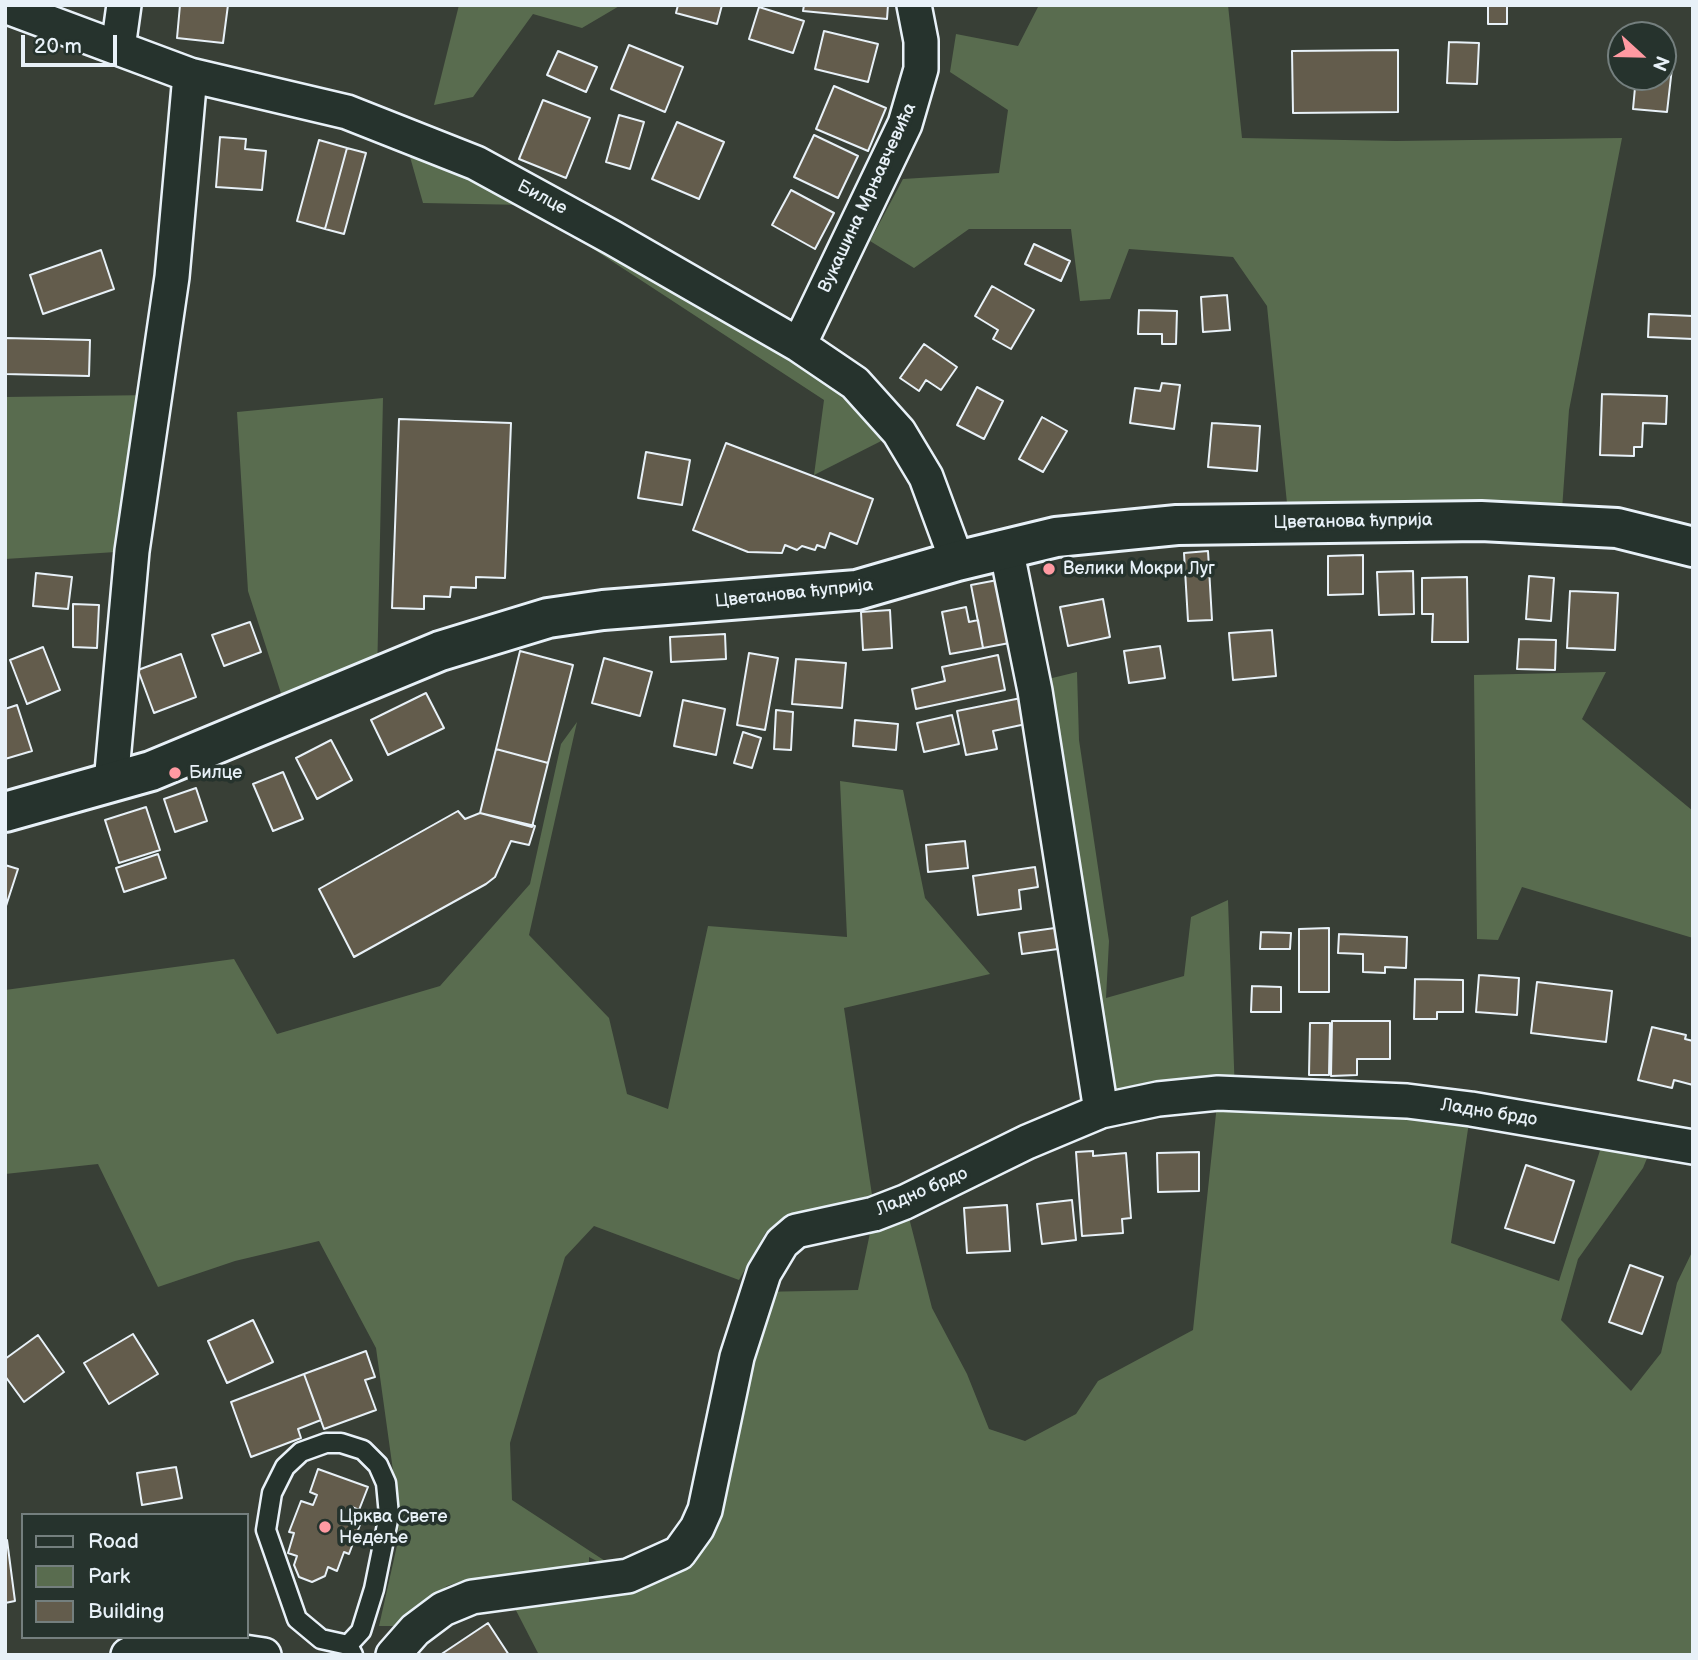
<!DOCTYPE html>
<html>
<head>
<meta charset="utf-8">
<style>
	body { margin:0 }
	#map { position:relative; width:1698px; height:1660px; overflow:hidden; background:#383f36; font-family:"Balsamiq Sans",sans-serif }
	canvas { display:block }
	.frame { position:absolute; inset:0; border:7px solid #e8f1f8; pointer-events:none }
	.legend { position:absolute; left:21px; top:1513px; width:228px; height:126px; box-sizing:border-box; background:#26332d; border:2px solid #747f7e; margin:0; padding:9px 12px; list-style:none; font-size:21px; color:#e8f1f8 }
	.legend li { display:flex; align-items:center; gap:14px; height:35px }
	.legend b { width:35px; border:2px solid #747f7e }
	.north { position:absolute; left:1607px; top:21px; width:70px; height:70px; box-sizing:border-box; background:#26332d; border:2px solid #747f7e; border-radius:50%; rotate:112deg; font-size:19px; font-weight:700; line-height:28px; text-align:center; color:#e8f1f8 }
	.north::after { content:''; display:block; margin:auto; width:24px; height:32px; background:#ff9aa2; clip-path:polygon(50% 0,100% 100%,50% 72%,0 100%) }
	.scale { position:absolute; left:21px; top:35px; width:96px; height:32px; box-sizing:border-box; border:4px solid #e8f1f8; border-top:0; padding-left:9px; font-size:21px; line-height:24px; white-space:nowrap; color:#e8f1f8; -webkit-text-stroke:5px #26332d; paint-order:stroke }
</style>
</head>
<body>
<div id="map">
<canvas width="1698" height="1660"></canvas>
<div class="frame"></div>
<ul class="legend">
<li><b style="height:9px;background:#26332d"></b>Road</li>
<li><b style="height:19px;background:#596c4f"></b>Park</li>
<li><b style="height:19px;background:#635c4c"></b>Building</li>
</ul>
<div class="north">N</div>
<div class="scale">20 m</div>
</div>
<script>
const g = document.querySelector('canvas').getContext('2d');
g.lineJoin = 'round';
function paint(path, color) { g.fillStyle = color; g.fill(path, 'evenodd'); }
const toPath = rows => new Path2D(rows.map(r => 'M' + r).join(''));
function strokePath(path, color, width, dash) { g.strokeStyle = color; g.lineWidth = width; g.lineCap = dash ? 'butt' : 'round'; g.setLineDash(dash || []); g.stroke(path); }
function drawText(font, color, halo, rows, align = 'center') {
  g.font = font + ' "Balsamiq Sans",sans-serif'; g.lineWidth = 7; g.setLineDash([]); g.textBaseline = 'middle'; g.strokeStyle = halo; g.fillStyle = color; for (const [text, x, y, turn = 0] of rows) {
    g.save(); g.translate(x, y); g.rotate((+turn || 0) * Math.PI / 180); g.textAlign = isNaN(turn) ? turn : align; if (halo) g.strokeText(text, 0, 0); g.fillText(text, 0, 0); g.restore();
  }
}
const green = toPath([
	[459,5,621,5,582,28,533,14,473,97,434,105],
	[1039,5,1228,5,1242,138,1396,141,1622,138,1569,410,1561,524,1289,523,1267,306,1233,257,1129,249,1110,299,1080,301,1071,229,969,229,914,268,870,241,903,179,999,173,1008,110,950,72,956,34,1018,46],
	[403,132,613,238,899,432,814,475,824,400,526,205,423,203],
	[153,395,132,551,5,559,5,397],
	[383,398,377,678,288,715,248,591,237,412],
	[1077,672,1079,740,1109,941,1106,998,1184,976,1191,917,1228,900,1235,1094,1471,1109,1451,1243,1559,1281,1602,1144,1650,1151,1643,1168,1578,1259,1561,1320,1631,1391,1661,1353,1677,1283,1693,1250,1693,1655,539,1655,506,1591,626,1576,589,1557,589,1566,462,1581,447,1586,395,1626,379,1626,398,1541,399,1514,376,1348,319,1241,235,1261,158,1287,98,1164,5,1174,5,990,234,959,277,1034,440,986,530,884,561,744,577,722,529,935,609,1018,627,1094,668,1109,708,926,847,937,840,781,903,790,925,898,990,974,844,1008,872,1195,783,1218,766,1232,739,1280,594,1226,565,1257,510,1443,512,1500,628,1576,679,1553,758,1292,858,1290,874,1214,905,1202,932,1308,967,1374,989,1429,1025,1441,1076,1414,1098,1381,1193,1330,1218,1095,1101,1111,1044,680],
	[1606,672,1582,719,1693,811,1693,938,1522,887,1498,940,1477,939,1474,675]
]);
const building = toPath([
	[180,5,228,5,223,43,177,38,180,5],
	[678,5,722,5,717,24,676,13,678,5],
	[804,5,888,5,887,19,803,11,804,5],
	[1488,5,1507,5,1507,24,1488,24,1488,5],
	[759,7,804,21,793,53,749,39,759,7],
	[824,31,878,44,868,82,815,69,824,31],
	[1449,42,1479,43,1477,84,1447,83,1449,42],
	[629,45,683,67,665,112,611,89,629,45],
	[1398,50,1398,112,1293,113,1292,51,1398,50],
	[558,51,597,67,586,92,547,75,558,51],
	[1663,67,1672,68,1667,112,1633,109,1636,77,1663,77,1663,67],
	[834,86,886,108,868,151,816,129,834,86],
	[543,100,590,118,566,178,519,159,543,100],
	[619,115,644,122,630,169,606,162,619,115],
	[677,122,724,142,699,199,652,179,677,122],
	[814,135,858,156,838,198,794,177,814,135],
	[220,137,246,139,245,149,266,151,262,190,216,187,220,137],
	[319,140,347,148,325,229,297,221,319,140],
	[347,148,366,153,344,234,325,229,347,148],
	[791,190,834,213,815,249,772,225,791,190],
	[1034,244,1070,261,1061,281,1025,264,1034,244],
	[101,250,114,289,43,314,30,275,101,250],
	[992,286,1034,310,1011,349,993,339,998,330,975,316,992,286],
	[1227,295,1230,330,1203,332,1201,297,1227,295],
	[1139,310,1177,311,1176,344,1162,344,1162,334,1138,334,1139,310],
	[1649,314,1693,316,1693,339,1648,337,1649,314],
	[5,338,90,340,89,376,5,374,5,338],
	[924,344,957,367,941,390,926,380,919,391,900,378,924,344],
	[1162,383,1180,385,1174,429,1130,423,1135,388,1160,391,1162,383],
	[977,387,1003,401,984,439,957,425,977,387],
	[1602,394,1667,396,1666,424,1643,423,1642,447,1634,447,1634,456,1600,455,1602,394],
	[1042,417,1067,431,1043,472,1019,459,1042,417],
	[399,419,511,423,505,578,476,577,476,588,451,587,450,597,424,596,424,609,392,608,399,419],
	[1212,423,1260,426,1257,471,1208,467,1212,423],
	[726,443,873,499,857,544,830,533,825,548,817,545,815,550,802,546,797,550,785,545,782,553,748,552,693,530,726,443],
	[646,452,690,460,682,505,638,498,646,452],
	[1208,551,1212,620,1188,621,1184,553,1208,551],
	[1363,555,1363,594,1328,595,1328,556,1363,555],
	[1413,571,1414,614,1379,615,1377,572,1413,571],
	[36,573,72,577,68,609,33,606,36,573],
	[1529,576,1554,578,1551,621,1526,619,1529,576],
	[1467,577,1468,642,1432,642,1433,614,1422,614,1422,578,1467,577],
	[1008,578,1020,641,983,648,971,585,1008,578],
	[1570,591,1618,593,1615,650,1567,648,1570,591],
	[1103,599,1110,637,1068,646,1060,607,1103,599],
	[73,604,99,605,97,648,73,647,73,604],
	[966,607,969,622,978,620,983,648,950,654,942,612,966,607],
	[890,610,892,648,863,650,861,612,890,610],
	[250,622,261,652,224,666,212,635,250,622],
	[1272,630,1276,676,1233,680,1229,633,1272,630],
	[725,634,726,659,671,662,670,637,725,634],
	[1519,639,1556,640,1555,670,1517,669,1519,639],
	[1160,646,1165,678,1129,683,1124,651,1160,646],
	[43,647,60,690,27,704,10,660,43,647],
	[520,651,573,665,548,763,496,749,520,651],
	[749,653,778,658,765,730,737,725,749,653],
	[181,654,196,697,154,713,138,670,181,654],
	[998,655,1005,690,916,709,912,689,945,681,942,667,998,655],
	[604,658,652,672,640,716,592,703,604,658],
	[796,659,846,663,842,708,792,704,796,659],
	[426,693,444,728,388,755,371,720,426,693],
	[1021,698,1026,724,993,731,997,749,966,755,957,711,1021,698],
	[683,700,725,709,716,755,674,746,683,700],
	[17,705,32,751,5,759,5,709,17,705],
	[776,710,793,712,791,750,774,749,776,710],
	[952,715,959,744,924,752,917,723,952,715],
	[855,720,898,724,896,750,853,746,855,720],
	[743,732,761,738,752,768,734,763,743,732],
	[331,740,352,780,317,799,296,758,331,740],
	[496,749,548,763,532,827,480,813,496,749],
	[283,772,303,819,273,831,253,784,283,772],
	[196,788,207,821,175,832,164,799,196,788],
	[146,807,160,850,119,863,105,820,146,807],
	[458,811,465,819,480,813,535,826,529,845,511,841,495,877,486,884,354,957,319,889,458,811],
	[965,841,968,868,928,872,926,845,965,841],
	[158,854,166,878,124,892,116,868,158,854],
	[5,865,18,869,5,909,5,865],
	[1035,867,1038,887,1019,890,1021,909,978,915,973,876,1035,867],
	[1062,927,1065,948,1022,954,1019,933,1062,927],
	[1329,928,1329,992,1299,992,1299,929,1329,928],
	[1261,932,1291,933,1290,949,1260,949,1261,932],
	[1339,934,1407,937,1406,968,1385,967,1385,973,1363,972,1363,954,1338,953,1339,934],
	[1479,975,1519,978,1517,1015,1476,1012,1479,975],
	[1415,979,1463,980,1463,1012,1437,1012,1437,1019,1414,1019,1415,979],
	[1537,982,1612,991,1606,1042,1531,1033,1537,982],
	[1252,986,1281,987,1281,1012,1251,1012,1252,986],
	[1332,1021,1390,1021,1390,1059,1357,1059,1357,1075,1331,1076,1332,1021],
	[1310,1023,1330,1023,1329,1075,1309,1075,1310,1023],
	[1652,1027,1686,1035,1685,1039,1693,1041,1693,1085,1674,1080,1672,1088,1638,1080,1652,1027],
	[1093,1151,1093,1156,1126,1153,1131,1218,1122,1219,1123,1233,1082,1236,1076,1152,1093,1151],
	[1199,1152,1199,1191,1158,1192,1157,1153,1199,1152],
	[1526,1165,1574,1181,1554,1243,1505,1228,1526,1165],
	[1072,1200,1076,1240,1042,1244,1037,1204,1072,1200],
	[1007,1205,1010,1251,967,1253,964,1208,1007,1205],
	[1630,1265,1663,1277,1642,1334,1609,1322,1630,1265],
	[253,1320,273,1362,227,1383,208,1341,253,1320],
	[133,1334,158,1374,109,1404,84,1363,133,1334],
	[38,1335,64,1372,24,1402,5,1376,5,1359,38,1335],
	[366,1351,375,1377,365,1380,376,1410,324,1429,304,1374,366,1351],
	[304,1374,321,1420,298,1429,301,1438,251,1457,231,1402,304,1374],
	[176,1467,182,1498,142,1505,137,1473,176,1467],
	[318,1469,368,1487,359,1510,352,1507,349,1518,361,1522,349,1554,344,1552,337,1571,328,1567,325,1576,312,1582,299,1577,294,1565,297,1556,288,1553,294,1533,289,1532,301,1501,313,1505,317,1495,310,1492,318,1469],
	[7,1540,15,1601,5,1603,5,1541,7,1540],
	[488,1623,509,1655,440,1655,488,1623]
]);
const lane = toPath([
	[348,1645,361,1631,374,1589,389,1515,386,1483,378,1465,363,1450,341,1443,326,1443,301,1452,285,1467,272,1493,266,1530,297,1619,321,1639,348,1645,353,1655]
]);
const street = toPath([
	[5,6,190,75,347,112,476,163,613,238,799,345,855,383,899,432,926,477,957,561],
	[118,48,124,5],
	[799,345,905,124,921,69,921,41,914,5],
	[1006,548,1035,691,1101,1111],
	[111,783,132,551,172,277,190,75],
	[128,1655,211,1647,264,1655],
	[393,1655,415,1630,443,1609,472,1597,628,1576,679,1553,697,1528,705,1510,737,1357,764,1273,782,1243,796,1231,874,1214,905,1202,1027,1142,1101,1111,1158,1099,1218,1093,1407,1101,1471,1109,1693,1147]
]);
const secondary = toPath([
	[5,812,151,771,440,651,548,618,603,610,857,590,957,561,1056,537,1177,525,1481,521,1617,528,1693,547]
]);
const markers = [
	[1049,569,7,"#ff9aa2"],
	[175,773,7,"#ff9aa2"],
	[325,1527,7,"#ff9aa2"]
];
const streetNames = [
	["Билце",542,198,28],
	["Вукашина Мрњавчевића",868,198,-65],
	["Цветанова ћуприја",1353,522,-1],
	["Цветанова ћуприја",794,594,-6],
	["Ладно брдо",1489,1113,9],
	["Ладно брдо",922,1192,-23]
];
const poiNames = [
	["Велики Мокри Луг",1063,569],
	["Билце",189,773],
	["Црква Свете",339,1517],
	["Недеље",339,1538]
];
paint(green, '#596c4f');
paint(building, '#635c4c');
strokePath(building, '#e8f1f8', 2);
strokePath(lane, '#e8f1f8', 23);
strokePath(street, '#e8f1f8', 38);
strokePath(secondary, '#e8f1f8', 44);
strokePath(lane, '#26332d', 18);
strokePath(street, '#26332d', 33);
strokePath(secondary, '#26332d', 38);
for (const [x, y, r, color] of markers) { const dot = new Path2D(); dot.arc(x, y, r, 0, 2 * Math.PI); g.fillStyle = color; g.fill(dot); strokePath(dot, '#26332d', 2.5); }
drawText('18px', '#e8f1f8', '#26332d', streetNames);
drawText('18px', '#e8f1f8', '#26332d', poiNames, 'left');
</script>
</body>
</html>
